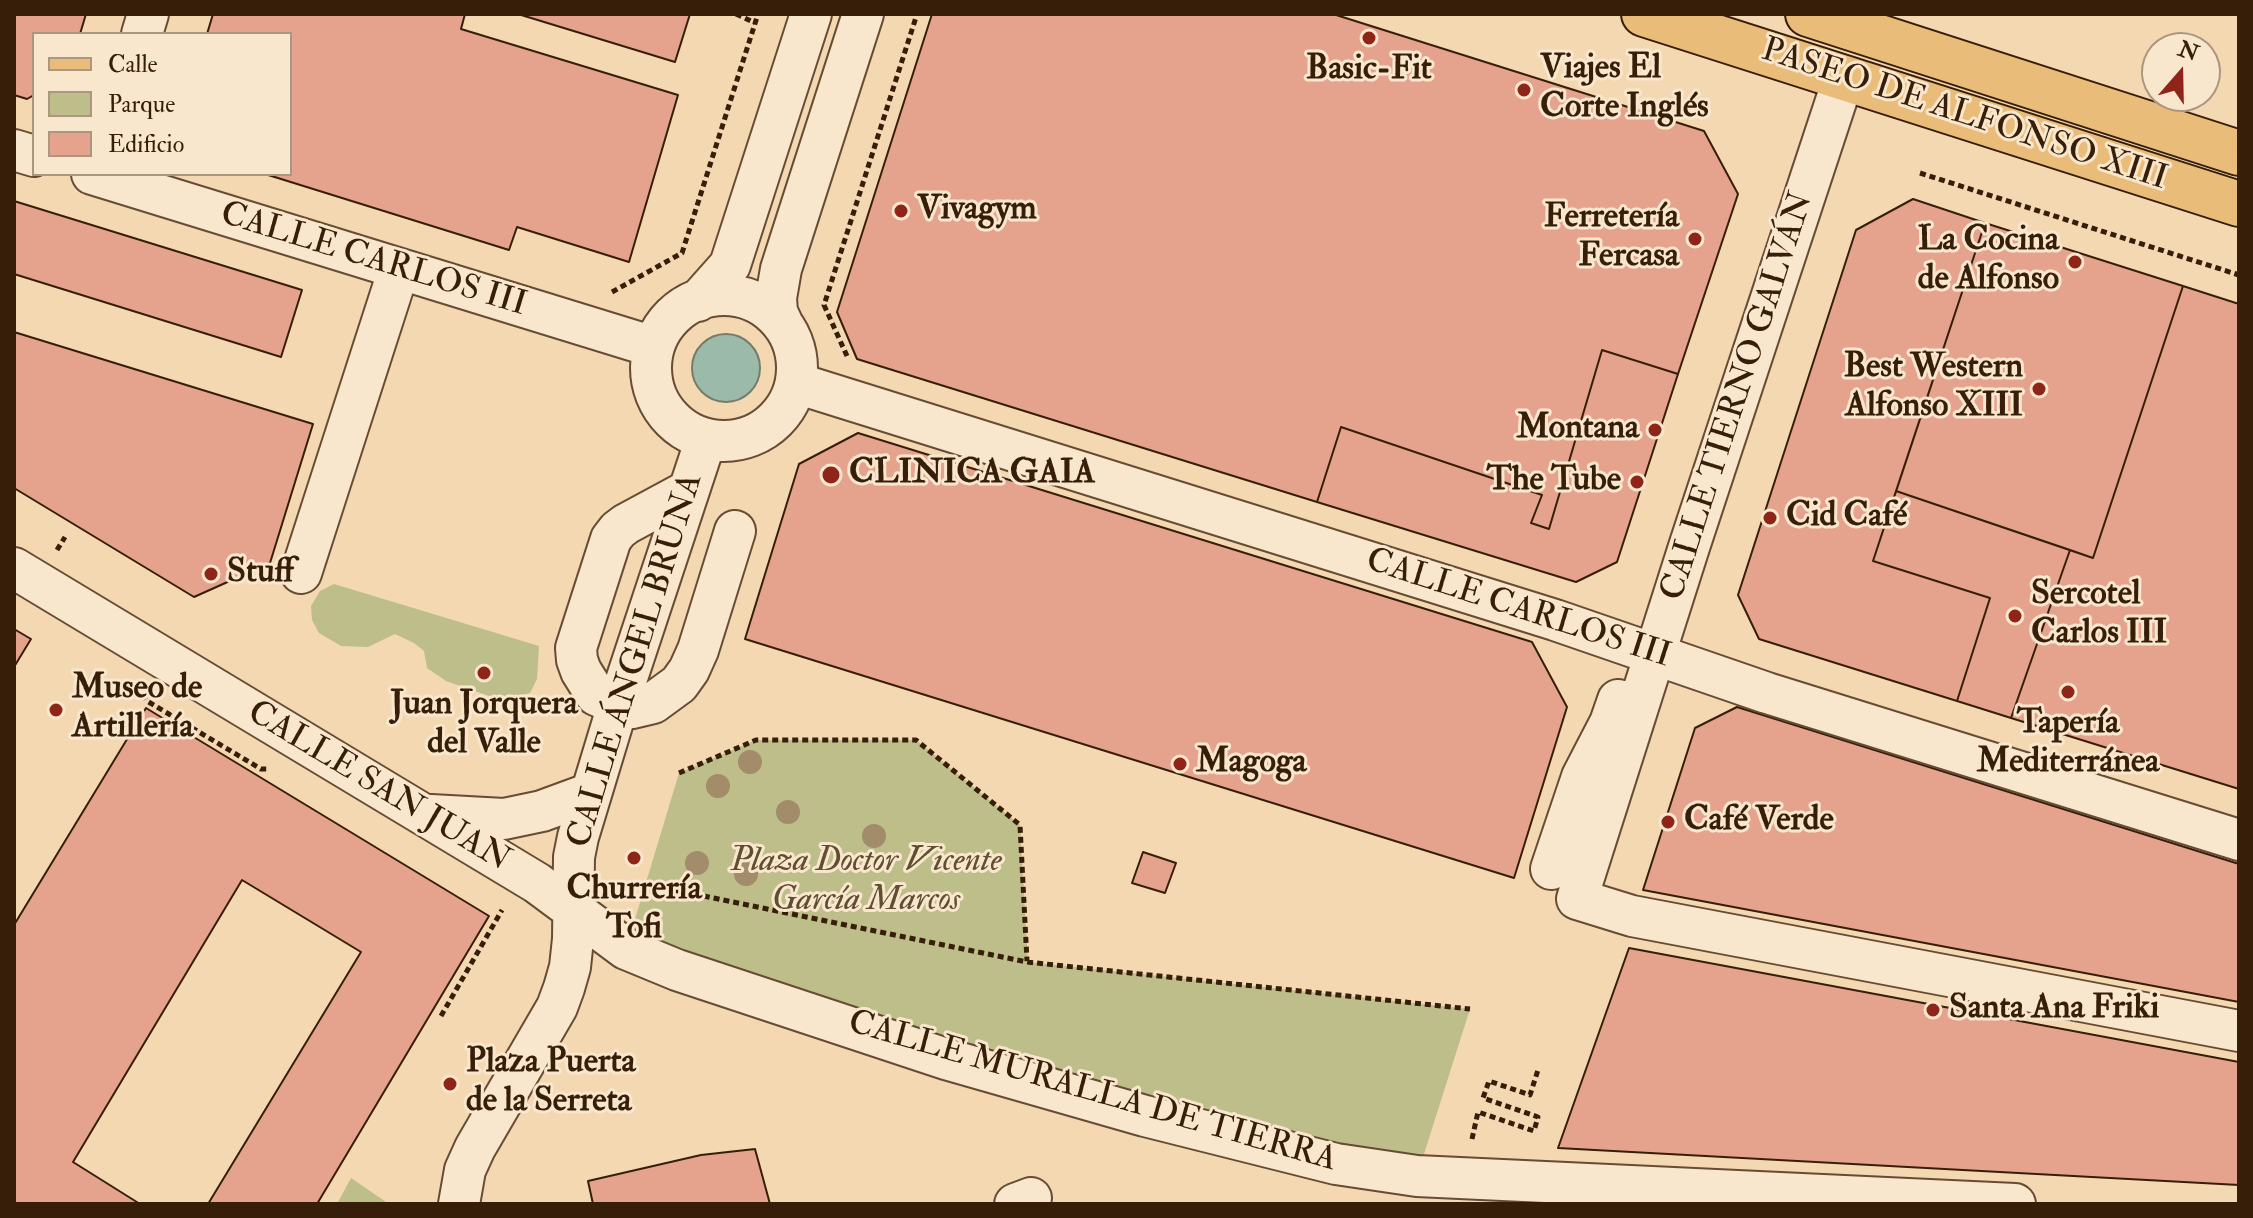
<!DOCTYPE html>
<html>
<head>
<meta charset="utf-8">
<style>
	body { margin:0 }
	#map { position:relative; width:2253px; height:1218px; overflow:hidden; background:#f4d8b2; font-family:"IM FELL Double Pica",serif }
	canvas { display:block }
	.frame { position:absolute; inset:0; border:16px solid #371e09; pointer-events:none }
	.legend { position:absolute; left:32px; top:32px; width:260px; height:144px; box-sizing:border-box; background:#f8e6cd; border:2px solid #ab967f; margin:0; padding:10px 14px; list-style:none; font-size:24px; color:#371e09 }
	.legend li { display:flex; align-items:center; gap:16px; height:40px }
	.legend b { width:40px; border:2px solid #ab967f }
	.north { position:absolute; left:2141px; top:32px; width:80px; height:80px; box-sizing:border-box; background:#f8e6cd; border:2px solid #ab967f; border-radius:50%; rotate:20deg; font-size:22px; font-weight:700; line-height:32px; text-align:center; color:#371e09 }
	.north::after { content:''; display:block; margin:auto; width:28px; height:36px; background:#8f2418; clip-path:polygon(50% 0,100% 100%,50% 72%,0 100%) }
</style>
</head>
<body>
<div id="map">
<canvas width="2253" height="1218"></canvas>
<div class="frame"></div>
<ul class="legend">
<li><b style="height:10px;background:#eabc79"></b>Calle</li>
<li><b style="height:22px;background:#bdbe8a"></b>Parque</li>
<li><b style="height:22px;background:#e5a38e"></b>Edificio</li>
</ul>
<div class="north">N</div>
</div>
<script>
const g = document.querySelector('canvas').getContext('2d');
g.lineJoin = 'round';
function paint(path, color) { g.fillStyle = color; g.fill(path, 'evenodd'); }
const toPath = rows => new Path2D(rows.map(r => 'M' + r).join(''));
function strokePath(path, color, width, dash) { g.strokeStyle = color; g.lineWidth = width; g.lineCap = dash ? 'butt' : 'round'; g.setLineDash(dash || []); g.stroke(path); }
function drawText(font, color, halo, rows, align = 'center') {
  g.font = font + ' "IM FELL Double Pica",serif'; g.lineWidth = 6; g.setLineDash([]); g.textBaseline = 'middle'; g.strokeStyle = halo; g.fillStyle = color; for (const [text, x, y, turn = 0] of rows) {
    g.save(); g.translate(x, y); g.rotate((+turn || 0) * Math.PI / 180); g.textAlign = isNaN(turn) ? turn : align; if (halo) g.strokeText(text, 0, 0); g.fillText(text, 0, 0); g.restore();
  }
}
const green = toPath([
	[334,584,539,646,537,679,530,693,511,698,489,696,446,681,427,668,424,651,414,643,395,634,368,647,341,646,319,633,312,620,311,606,320,591],
	[756,740,916,740,1020,825,1028,962,1470,1009,1417,1176,626,949,679,773],
	[351,1178,389,1204,337,1204]
]);
const water = toPath([
	'692 368a34 34 0 1 1 68 0a34 34 0 1 1-68 0Z'
]);
const building = toPath([
	[14,14,86,14,80,34,34,34,34,95,27,99,14,95,14,14],
	[213,14,465,14,461,29,678,95,629,262,517,227,509,250,265,174,290,174,290,34,207,34,213,14],
	[518,14,690,14,675,62,518,14],
	[932,14,1333,14,1704,131,1738,194,1678,374,1602,350,1549,529,1531,523,1542,495,1341,427,1317,502,857,359,837,312,932,14],
	[1913,199,1985,223,1873,561,1990,598,1957,701,1759,639,1738,595,1856,230,1913,199],
	[14,201,302,290,281,357,14,274,14,201],
	[1985,223,2183,286,2093,558,1896,491,1985,223],
	[2183,286,2239,304,2239,789,2011,718,2070,550,2093,558,2183,286],
	[14,332,313,424,270,563,194,597,14,488,14,332],
	[1602,350,1678,374,1617,562,1576,582,1317,502,1341,427,1542,495,1531,523,1549,529,1602,350],
	[858,433,1532,642,1567,707,1514,878,745,639,799,464,858,433],
	[1896,491,2070,550,2011,718,1957,701,1990,598,1873,561,1896,491],
	[14,629,31,639,14,667,14,629],
	[1737,707,2239,864,2239,1002,1643,890,1695,728,1737,707],
	[146,708,489,916,317,1204,208,1204,361,952,242,880,73,1162,140,1204,14,1204,14,925,146,708],
	[1143,852,1176,863,1165,893,1132,883,1143,852],
	[1629,948,2239,1062,2239,1185,1558,1148,1629,948],
	[755,1149,770,1204,593,1204,588,1181,701,1155,755,1149]
]);
const path = toPath([
	[736,14,755,23],
	[1920,173,2239,275],
	[612,292,682,253,758,14],
	[847,356,824,305,917,14],
	[57,550,65,537],
	[143,694,147,701,261,769,267,769],
	[679,773,756,740,916,740,1020,825,1027,961],
	[645,884,1027,962,1470,1009],
	[441,1016,502,910],
	[1472,1139,1478,1112,1534,1131,1538,1117,1483,1098,1489,1081,1530,1095,1538,1070]
]);
const minor = toPath([
	[142,34,148,14],
	[1844,77,1689,547,1577,899,1632,916,2239,1031],
	[14,150,34,156],
	[92,174,654,347],
	'651 368a73 73 0 1 1 146 0a73 73 0 1 1-146 0Z',
	[698,301,730,265,811,14],
	[783,325,777,312,776,298,781,269,863,14],
	[796,383,1555,620,1767,693,2239,840],
	[689,490,626,524,618,530,611,539,576,648,577,660,581,671,596,695,618,705,632,708,653,703,679,684,689,670,698,650,735,531],
	[14,568,537,883,626,949,677,970,946,1059,1145,1116,1336,1164,1417,1176,2015,1204],
	[301,573,399,269],
	[431,815,504,819,542,811,591,793],
	[1551,869,1582,777,1610,723,1618,700],
	[459,1204,465,1170,475,1148,557,1007,564,988,570,967,573,939,574,857,578,837,618,705,706,439],
	[1015,1204,1031,1198]
]);
const major = toPath([
	[1644,14,2239,204],
	[1808,14,2239,153]
]);
const trees = [
	[750,762],
	[718,786],
	[788,812],
	[874,836],
	[697,863],
	[746,874]
];
const markers = [
	[1369,38,8,"#8f2418"],
	[1524,90,8,"#8f2418"],
	[901,211,8,"#8f2418"],
	[1695,239,8,"#8f2418"],
	[2075,262,8,"#8f2418"],
	[2039,389,8,"#8f2418"],
	[1655,430,8,"#8f2418"],
	[831,475,10,"#8f2418"],
	[1637,482,8,"#8f2418"],
	[1770,518,8,"#8f2418"],
	[211,574,8,"#8f2418"],
	[2015,616,8,"#8f2418"],
	[484,673,8,"#8f2418"],
	[2068,692,8,"#8f2418"],
	[56,710,8,"#8f2418"],
	[1180,764,8,"#8f2418"],
	[1668,822,8,"#8f2418"],
	[634,858,8,"#8f2418"],
	[1933,1010,8,"#8f2418"],
	[450,1084,8,"#8f2418"]
];
const poiNames = [
	["Viajes El",1540,70],
	["Corte Inglés",1540,109],
	["Basic-Fit",1369,71,"center"],
	["Vivagym",917,211],
	["Ferretería",1679,219,"right"],
	["Fercasa",1679,258,"right"],
	["La Cocina",2059,242,"right"],
	["de Alfonso",2059,281,"right"],
	["Best Western",2023,369,"right"],
	["Alfonso XIII",2023,408,"right"],
	["Montana",1639,430,"right"],
	["CLINICA GAIA",849,475],
	["The Tube",1621,482,"right"],
	["Cid Café",1786,518],
	["Stuff",227,574],
	["Sercotel",2031,596],
	["Carlos III",2031,635],
	["Museo de",72,690],
	["Artillería",72,729],
	["Juan Jorquera",484,706,"center"],
	["del Valle",484,745,"center"],
	["Tapería",2068,725,"center"],
	["Mediterránea",2068,764,"center"],
	["Magoga",1196,764],
	["Café Verde",1684,822],
	["Churrería",634,891,"center"],
	["Tofi",634,930,"center"],
	["Santa Ana Friki",1949,1010],
	["Plaza Puerta",466,1064],
	["de la Serreta",466,1103]
];
const streetNames = [
	["PASEO DE ALFONSO XIII",1964,116,18],
	["CALLE CARLOS III",373,261,17],
	["CALLE TIERNO GALVÁN",1739,397,-72],
	["CALLE CARLOS III",1518,610,18],
	["CALLE ÁNGEL BRUNA",637,661,-73],
	["CALLE SAN JUAN",378,788,31],
	["CALLE MURALLA DE TIERRA",1092,1093,16]
];
const parkNames = [
	["Plaza Doctor Vicente",866,863],
	["García Marcos",866,902]
];
paint(green, '#bdbe8a');
paint(water, '#9cbaaa');
strokePath(water, '#747c6a', 2);
paint(building, '#e5a38e');
strokePath(building, '#371e09', 2);
strokePath(minor, '#664c33', 44);
strokePath(major, '#371e09', 48);
strokePath(path, '#371e09', 5, [6, 4]);
strokePath(minor, '#f8e6cd', 40);
strokePath(major, '#eabc79', 44);
g.fillStyle = '#a28c6a';
for (const [x, y] of trees) { g.beginPath(); g.arc(x, y, 12, 0, 2 * Math.PI); g.fill(); }
for (const [x, y, r, color] of markers) { const dot = new Path2D(); dot.arc(x, y, r, 0, 2 * Math.PI); g.fillStyle = color; g.fill(dot); strokePath(dot, '#f8e6cd', 3); }
drawText('bold 34px', '#371e09', '#f8e6cd', poiNames, 'left');
drawText('34px', '#371e09', '#f8e6cd', streetNames);
drawText('italic 34px', '#5f4e30', '#f8e6cd', parkNames);
</script>
</body>
</html>
